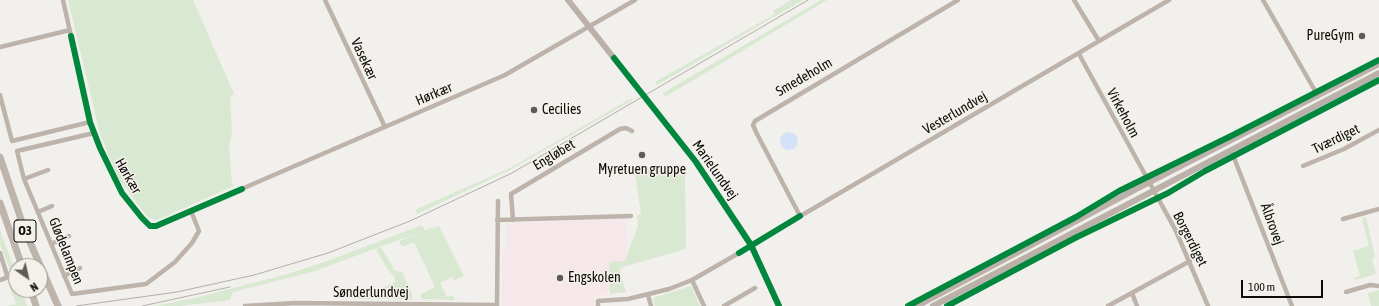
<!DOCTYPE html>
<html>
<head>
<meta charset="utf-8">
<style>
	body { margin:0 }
	#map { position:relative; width:1379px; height:306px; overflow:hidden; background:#f2f0ec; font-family:"Asap Condensed",sans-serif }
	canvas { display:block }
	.north { position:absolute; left:8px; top:258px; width:40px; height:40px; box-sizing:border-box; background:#f4f1ea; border:1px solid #989590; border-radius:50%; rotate:146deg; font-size:11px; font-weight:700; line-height:16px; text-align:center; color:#0d0c0a }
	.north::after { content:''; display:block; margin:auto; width:14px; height:18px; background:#5d5c59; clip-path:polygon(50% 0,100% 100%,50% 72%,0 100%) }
	.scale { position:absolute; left:1241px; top:280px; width:82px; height:18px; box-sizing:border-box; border:2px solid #0d0c0a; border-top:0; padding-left:5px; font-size:12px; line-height:14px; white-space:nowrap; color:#0d0c0a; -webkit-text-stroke:3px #f4f1ea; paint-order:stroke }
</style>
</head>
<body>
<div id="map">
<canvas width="1379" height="306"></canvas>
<div class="north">N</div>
<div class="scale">100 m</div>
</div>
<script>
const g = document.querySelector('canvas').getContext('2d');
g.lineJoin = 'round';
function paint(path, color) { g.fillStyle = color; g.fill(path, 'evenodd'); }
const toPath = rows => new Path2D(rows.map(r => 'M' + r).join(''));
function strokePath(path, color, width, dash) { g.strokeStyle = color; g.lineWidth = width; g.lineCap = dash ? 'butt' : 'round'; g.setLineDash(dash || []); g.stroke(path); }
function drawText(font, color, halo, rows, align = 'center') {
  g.font = font + ' "Asap Condensed",sans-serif'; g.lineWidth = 3; g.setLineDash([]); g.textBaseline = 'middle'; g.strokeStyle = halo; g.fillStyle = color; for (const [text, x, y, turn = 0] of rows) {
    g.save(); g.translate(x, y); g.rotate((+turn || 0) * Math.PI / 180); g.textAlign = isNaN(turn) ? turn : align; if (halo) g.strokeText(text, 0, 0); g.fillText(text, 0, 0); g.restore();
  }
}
const education = toPath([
	[626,218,627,262,607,294,594,298,594,306,502,306,502,254,506,251,506,224]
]);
const green = toPath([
	[68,0,193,0,234,94,230,97,232,131,229,148,232,183,234,186,157,220,148,218,119,179,107,152,99,130],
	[791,0,803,0,657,85,655,82,775,14,773,11],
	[821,0,827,0,665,97,663,93],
	[632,98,633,100,510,170,417,214,415,210,510,168],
	[679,165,685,173,686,249,619,268,626,292,610,294,609,262,625,261,638,225,637,216,641,213,634,168],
	[1366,217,1375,256,1372,260,1376,274,1355,280,1354,278,1360,276,1353,251,1369,246,1362,218],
	[422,225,425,230,439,226,464,276,453,281,452,277,440,283,447,297,453,295,455,300,421,299,421,294,435,287,414,242,402,247,399,241,423,231,312,272,233,292,230,300,181,306,155,306,195,298,291,273,330,260],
	[0,230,16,273,16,290,22,290,27,306,7,306,16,304,9,284,14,281,0,244],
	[381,247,395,271,402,272,413,296,411,300,387,299,383,288,395,282,394,276,387,269,376,249],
	[691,286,700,306,655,306,653,298],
	[380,289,384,299,358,299,358,296,373,290,374,292],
	[1379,290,1379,306,1371,306,1368,293]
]);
const water = toPath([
	'780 141a9 9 0 1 1 18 0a9 9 0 1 1-18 0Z'
]);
const street = toPath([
	[63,0,90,122,100,148,122,193,142,218,150,226,156,226,505,75,635,0],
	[325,0,385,127],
	[1074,0,1099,41],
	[1263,0,1318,96],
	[0,47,70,30],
	[1079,54,1176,231,1208,306],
	[0,95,12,141,90,122],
	[94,133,17,151,24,179,72,294,146,284,175,262,192,243,199,231,191,211],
	[1231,150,1292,306],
	[1303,166,1344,149,1379,130],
	[24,179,48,170],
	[38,212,52,206],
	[800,216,756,132,753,125,755,121,958,0],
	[1343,219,1379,209],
	[497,220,631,216],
	[513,220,511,194,620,129,626,128,632,131],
	[51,244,69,236],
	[751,245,1169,0],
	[0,253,7,275,6,278,0,280],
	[64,276,80,268],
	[692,280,704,306],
	[1346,292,1370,285,1379,286],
	[1132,293,1137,306],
	[648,295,651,306],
	[245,306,295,303,497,305],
	[497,306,498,201],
	[598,306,598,301,628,299,669,289,692,280,739,253],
	[724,306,755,288],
	[1108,306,1190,261]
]);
const secondary = toPath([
	[568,0,696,162,751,245,779,306],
	[917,306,1138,188,1379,64],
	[933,306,1379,73]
]);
const primary = toPath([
	[0,157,25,231,58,306],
	[0,203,22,266],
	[31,290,36,306]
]);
const tram = toPath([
	[76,306,177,292,254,275,328,253,410,221,512,173,808,0],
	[142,306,230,287]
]);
const cycleway = toPath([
	[71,36,90,122,100,148,122,193,142,218,150,226,156,226,242,189],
	[614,58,696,162,751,245,779,306],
	[739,253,800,216],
	[908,306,1076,217,1119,191,1233,135,1379,60],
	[947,306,1075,238,1168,193,1205,171,1379,80]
]);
const markers = [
	[1362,36,4,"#5d5c59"],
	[534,110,4,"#5d5c59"],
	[642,155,4,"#5d5c59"],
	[560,278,4,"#5d5c59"]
];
const shields = [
	[25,231,22]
];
const shieldNames = [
	["O3",25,231]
];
const poiNames = [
	["PureGym",1354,36,"right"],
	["Cecilies",542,110],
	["Myretuen gruppe",642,170,"center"],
	["Engskolen",568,278]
];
const streetNames = [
	["Vasekær",364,59,65],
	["Smedeholm",804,77,-30],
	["Hørkær",434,94,-23],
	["Vesterlundvej",955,113,-30],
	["Virkeholm",1123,113,62],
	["Tværdiget",1336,139,-26],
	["Engløbet",554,155,-31],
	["Marielundvej",715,170,55],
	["Hørkær",128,176,60],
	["Ålbrovej",1272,224,70],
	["Borgerdiget",1190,239,63],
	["Glødelampen",66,251,68],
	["Sønderlundvej",371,293]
];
paint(education, '#f6e7ea');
paint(green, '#d9e8d1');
paint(water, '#d4e1f9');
strokePath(street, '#bdb3ab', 4.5);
strokePath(secondary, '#bcb1aa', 6);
strokePath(primary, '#bdb4ab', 7);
strokePath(tram, '#b2aea9', 1);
strokePath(cycleway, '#00873e', 6);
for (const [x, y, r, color] of markers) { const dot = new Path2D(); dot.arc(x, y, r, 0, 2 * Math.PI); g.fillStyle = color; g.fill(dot); strokePath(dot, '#f4f1ea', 1.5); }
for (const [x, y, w] of shields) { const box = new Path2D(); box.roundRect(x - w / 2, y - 11, w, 22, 3); g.fillStyle = '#f4f1ea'; g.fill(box); strokePath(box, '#0d0c0a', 1); }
drawText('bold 13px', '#0d0c0a', null, shieldNames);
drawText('14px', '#0d0c0a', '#f4f1ea', poiNames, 'left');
drawText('14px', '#0d0c0a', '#f4f1ea', streetNames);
</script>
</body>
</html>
